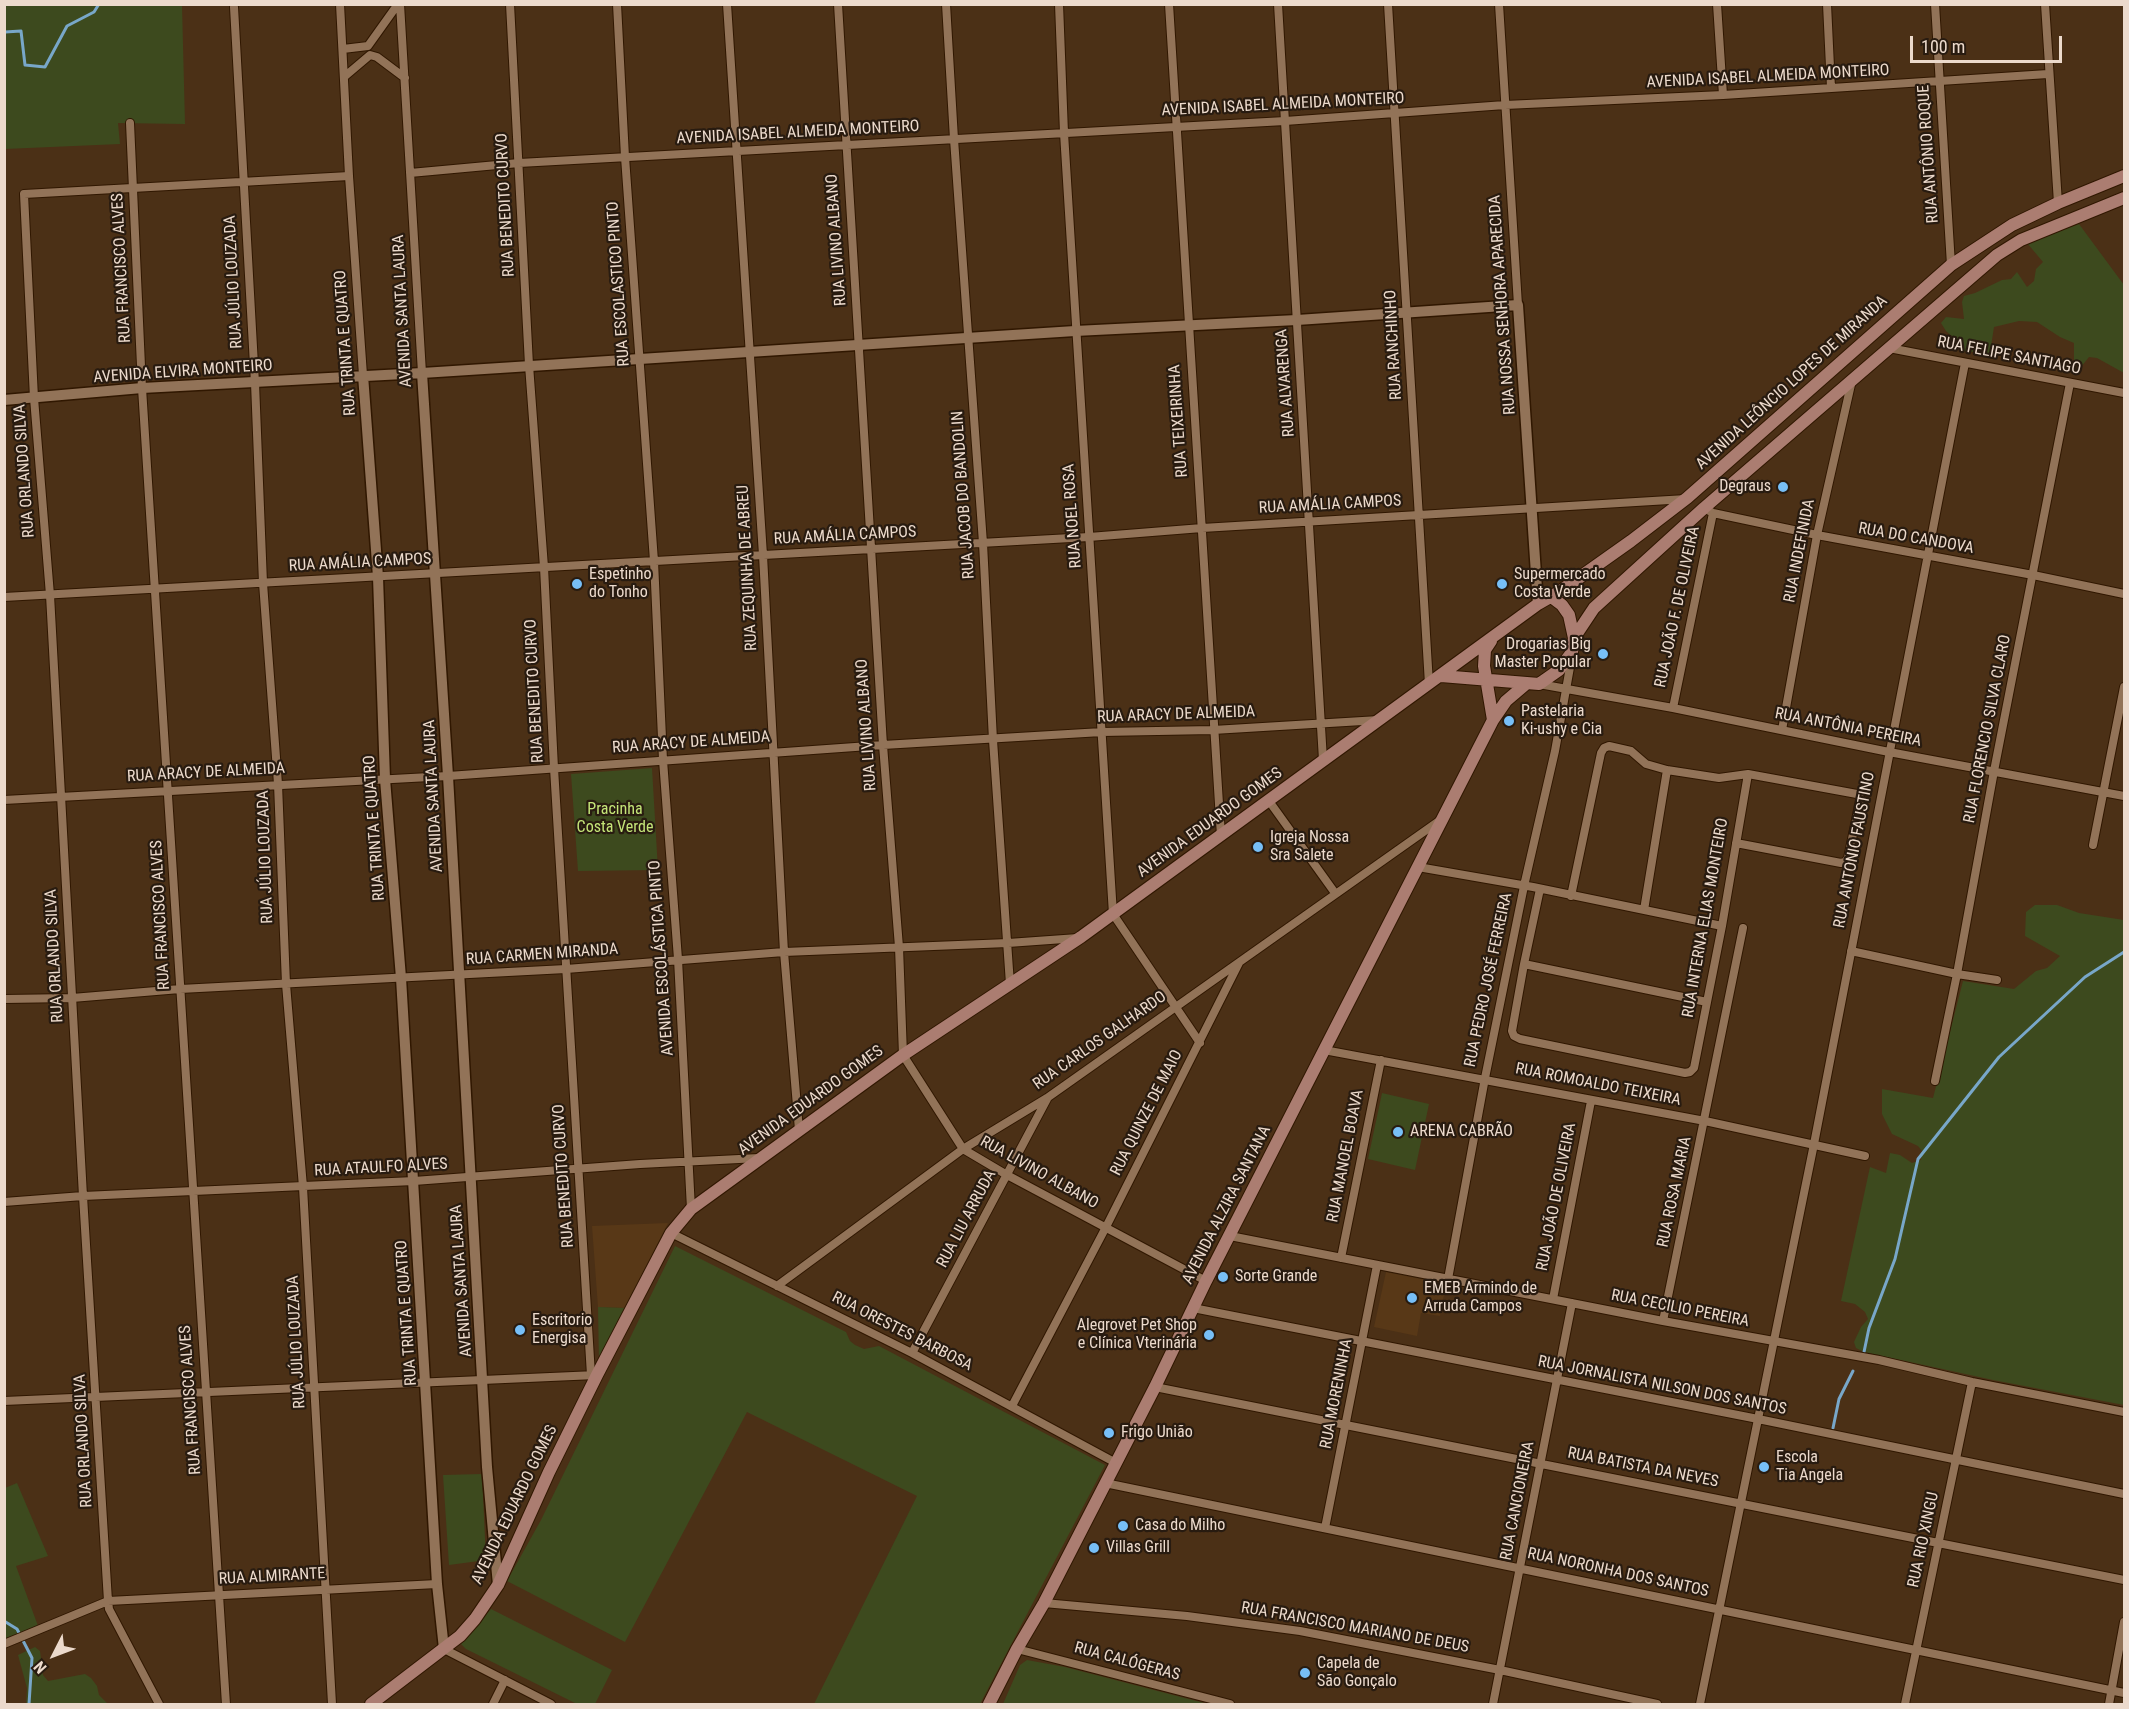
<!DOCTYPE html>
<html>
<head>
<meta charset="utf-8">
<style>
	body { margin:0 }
	#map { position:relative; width:2129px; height:1709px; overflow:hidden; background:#4b3016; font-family:"Roboto Condensed",sans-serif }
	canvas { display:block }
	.frame { position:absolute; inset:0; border:6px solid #ecdacc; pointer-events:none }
	.north { position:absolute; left:24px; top:1625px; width:60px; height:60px; -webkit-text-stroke:4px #281b10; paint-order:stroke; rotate:228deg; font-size:16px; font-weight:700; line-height:24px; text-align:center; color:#ecdacc }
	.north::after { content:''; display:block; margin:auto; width:21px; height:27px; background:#ecdacc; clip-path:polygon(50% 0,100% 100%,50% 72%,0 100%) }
	.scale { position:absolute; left:1910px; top:36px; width:152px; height:27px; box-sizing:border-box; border:3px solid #ecdacc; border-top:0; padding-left:8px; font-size:18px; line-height:21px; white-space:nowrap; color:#ecdacc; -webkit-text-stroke:4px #281b10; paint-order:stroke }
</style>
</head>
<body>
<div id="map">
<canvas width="2129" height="1709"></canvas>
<div class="frame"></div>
<div class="north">N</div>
<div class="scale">100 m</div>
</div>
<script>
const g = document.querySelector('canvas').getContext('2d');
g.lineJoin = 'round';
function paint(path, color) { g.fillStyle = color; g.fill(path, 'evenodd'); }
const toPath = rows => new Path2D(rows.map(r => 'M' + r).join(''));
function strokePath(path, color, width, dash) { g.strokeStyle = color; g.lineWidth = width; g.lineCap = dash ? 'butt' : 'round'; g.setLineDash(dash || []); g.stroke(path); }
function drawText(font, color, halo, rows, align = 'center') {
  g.font = font + ' "Roboto Condensed",sans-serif'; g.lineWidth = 4.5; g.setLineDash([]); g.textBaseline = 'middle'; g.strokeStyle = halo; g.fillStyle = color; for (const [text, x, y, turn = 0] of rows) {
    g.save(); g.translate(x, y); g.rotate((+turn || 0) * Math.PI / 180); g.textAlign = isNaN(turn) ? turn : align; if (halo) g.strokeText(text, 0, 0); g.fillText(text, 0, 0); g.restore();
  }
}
const built = toPath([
	[668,1223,626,1308,598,1307,592,1226],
	[1386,1272,1446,1284,1440,1316,1421,1313,1417,1336,1374,1327]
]);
const green = toPath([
	[4,5,182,5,185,124,118,123,120,144,5,149],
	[2079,224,2124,285,2124,373,2097,358,2089,357,2081,367,2074,362,2074,343,2060,337,2037,322,2019,321,1994,327,1990,353,1960,351,1957,341,1946,331,1941,323,1946,317,1964,319,1962,302,1964,296,1975,293,2002,280,2011,279,2017,272,2027,287,2034,281,2036,269,2043,262,2027,243],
	[652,768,658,870,578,871,571,774],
	[2035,905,2057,905,2079,913,2124,920,2124,1405,1993,1380,1864,1352,1856,1348,1854,1342,1861,1327,1868,1319,1865,1312,1855,1304,1841,1301,1870,1167,1886,1173,1890,1153,1900,1155,1912,1163,1921,1160,1922,1151,1918,1146,1892,1134,1882,1114,1882,1089,1933,1098,1963,981,2014,989,2036,971,2047,968,2060,956,2025,936,2026,912],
	[1382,1093,1429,1104,1415,1170,1368,1159],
	[675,1246,846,1332,850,1341,855,1345,864,1349,879,1346,1105,1465,980,1704,814,1704,917,1496,747,1412,625,1642,507,1581,541,1520],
	[598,1307,626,1308,599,1363],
	[482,1474,486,1560,449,1565,443,1475],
	[17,1483,48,1556,16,1566,38,1626,5,1639,5,1488],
	[491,1609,612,1670,595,1704,577,1704,466,1649,461,1644],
	[35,1647,40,1651,43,1675,48,1681,85,1674,91,1678,97,1686,99,1695,108,1704,26,1704,27,1688,18,1655],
	[1027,1660,1065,1667,1208,1704,1003,1704,1020,1665]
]);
const stream = toPath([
	[4,36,5,32,21,31,25,65,45,67,67,26,94,12,99,4],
	[1864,1352,1869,1328,1895,1259,1918,1159,1999,1057,2085,977,2124,952],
	[1833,1428,1839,1399,1853,1371],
	[4,1621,17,1629,32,1658,29,1704]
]);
const minor = toPath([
	[340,4,349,176,363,375],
	[400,4,422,373],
	[510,4,529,365,544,567,554,768,591,1375],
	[617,4,625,157,654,561,663,760,678,959,691,1209],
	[727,4,763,555,784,952,799,1130],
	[838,4,883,745,899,947,903,1055,963,1149,1007,1175,1206,1281],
	[946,4,954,139,983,543,993,740,1010,984],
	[1059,4,1064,133,1113,914,1200,1043],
	[1169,4,1221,836],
	[1278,4,1323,760],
	[1388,4,1429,684],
	[1499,4,1518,305],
	[1717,4,1723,95],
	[1827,4,1831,88],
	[1935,4,1951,265],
	[2045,4,2058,203],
	[234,7,255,383,263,583,278,784,286,984,303,1187,332,1704],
	[343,49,368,46,398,4],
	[344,77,370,55,377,57,405,78],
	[130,123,142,388,226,1704],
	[410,173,519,163,1285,121,1505,105,1723,95,2048,74],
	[1889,348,2124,393],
	[1704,508,1713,513,1817,535,2033,575,2124,594],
	[4,597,1089,537,1202,528,1686,499],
	[1539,684,1673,708,1889,752,2124,796],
	[1673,708,1713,513],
	[1782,730,1817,535,1852,380],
	[4,800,448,776,883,745,1102,732,1213,730,1379,720],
	[1269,801,1335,893],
	[2093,845,2124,687],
	[1418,867,1533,887,1722,926],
	[1540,889,1524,964,1512,1031,1514,1036,1520,1039,1685,1073,1690,1072,1694,1068,1722,926,1748,774],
	[1571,896,1601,753,1604,748,1609,746,1631,751,1646,764,1667,770,1719,778,1748,774,1857,794,1860,797,1860,801,1848,858,1845,862,1841,863,1736,843],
	[1644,910,1667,770],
	[1851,951,1957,974,1997,980],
	[1524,964,1707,1002],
	[4,999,72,998,180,989,566,969,784,952,1008,943,1078,938],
	[1324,1050,1705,1121,1865,1156],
	[1935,1081,1957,974,1994,771,2070,383],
	[4,1202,83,1196,414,1181,640,1164,759,1158],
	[671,1233,912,1353,1116,1463],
	[1230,1236,1663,1321,1879,1360,1972,1382,2124,1412],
	[1341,1258,1381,1060],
	[1448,1279,1485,1078,1524,886,1555,751,1572,656],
	[777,1286,963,1149,1047,1098,1439,821],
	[1553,1299,1591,1101],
	[1193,1308,1758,1419,2124,1494],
	[1663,1321,1743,928],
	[912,1353,1047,1099],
	[1155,1387,2124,1580],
	[4,1401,596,1375],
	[1012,1406,1106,1227,1239,963],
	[1105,1483,2124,1693],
	[1325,1528,1377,1265],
	[1044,1603,1187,1616,1300,1631,1500,1670,1657,1704],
	[4,1644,108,1601,437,1584],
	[444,1649,551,1704],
	[1017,1649,1230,1704],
	[159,1704,109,1609,108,1601,83,1196,50,595,34,398,24,194,349,176],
	[493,1704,505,1680],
	[1493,1704,1572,1303],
	[1700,1704,1814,1144,1965,363],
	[1905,1704,1972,1382],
	[2109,1704,2124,1622]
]);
const tertiary = toPath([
	[422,373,448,776,487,1467,498,1585],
	[363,375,378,577,385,779,401,978,437,1584,444,1649],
	[4,400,142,388,422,373,1075,331,1297,320,1518,305,1538,604]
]);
const secondary = toPath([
	[1550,596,1562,605,1569,615,1574,638],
	[1491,641,1485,650,1484,666,1493,720],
	[1441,676,1539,684,1559,670,1572,652,1574,638,1594,608,1704,508,1997,255,2021,240,2124,198],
	[371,1704,460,1636,475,1619,498,1585,549,1472,597,1375,671,1233,691,1209,903,1055,1081,937,1538,604,1559,592,1631,541,1687,498,1951,265,2012,225,2058,203,2124,176],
	[989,1704,1017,1649,1044,1603,1155,1387,1206,1281,1493,720,1506,701,1526,684]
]);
const markers = [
	[1783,487,6,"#77bff7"],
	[577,584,6,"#77bff7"],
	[1502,584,6,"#77bff7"],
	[1603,654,6,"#77bff7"],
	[1509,721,6,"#77bff7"],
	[1258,847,6,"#77bff7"],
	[1398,1132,6,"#77bff7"],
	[1223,1277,6,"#77bff7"],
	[1412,1298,6,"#77bff7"],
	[520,1330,6,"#77bff7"],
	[1209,1335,6,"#77bff7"],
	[1109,1433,6,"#77bff7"],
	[1764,1467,6,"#77bff7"],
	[1123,1526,6,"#77bff7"],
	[1094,1548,6,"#77bff7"],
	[1305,1673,6,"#77bff7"]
];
const streetNames = [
	["AVENIDA ISABEL ALMEIDA MONTEIRO",1768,77,-3],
	["AVENIDA ISABEL ALMEIDA MONTEIRO",1283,105,-3],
	["AVENIDA ISABEL ALMEIDA MONTEIRO",798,133,-3],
	["RUA ANTÔNIO ROQUE",1929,154,-94],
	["RUA BENEDITO CURVO",506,205,-93],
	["RUA LIVINO ALBANO",837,240,-94],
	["RUA FRANCISCO ALVES",122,268,-93],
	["RUA JÚLIO LOUZADA",234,282,-93],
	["RUA ESCOLASTICO PINTO",619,284,-94],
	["RUA NOSSA SENHORA APARECIDA",1503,305,-94],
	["AVENIDA SANTA LAURA",403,311,-93],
	["RUA TRINTA E QUATRO",346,343,-94],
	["RUA RANCHINHO",1394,345,-93],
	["RUA FELIPE SANTIAGO",2009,356,11],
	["AVENIDA ELVIRA MONTEIRO",183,372,-4],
	["RUA ALVARENGA",1286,383,-94],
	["AVENIDA LEÔNCIO LOPES DE MIRANDA",1792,383,-42],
	["RUA TEIXEIRINHA",1179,421,-94],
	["RUA ORLANDO SILVA",25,471,-94],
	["RUA JACOB DO BANDOLIN",964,495,-94],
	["RUA AMÁLIA CAMPOS",1330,505,-3],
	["RUA NOEL ROSA",1073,516,-94],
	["RUA AMÁLIA CAMPOS",845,536,-3],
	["RUA DO CANDOVA",1916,539,10],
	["RUA INDEFINIDA",1800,551,-79],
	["RUA AMÁLIA CAMPOS",360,563,-3],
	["RUA ZEQUINHA DE ABREU",748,568,-93],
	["RUA JOÃO F. DE OLIVEIRA",1678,607,-78],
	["RUA BENEDITO CURVO",535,691,-93],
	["RUA ARACY DE ALMEIDA",1176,715,-2],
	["RUA LIVINO ALBANO",867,725,-94],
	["RUA ANTÔNIA PEREIRA",1848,728,11],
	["RUA FLORENCIO SILVA CLARO",1988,729,-79],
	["RUA ARACY DE ALMEIDA",691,743,-4],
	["RUA ARACY DE ALMEIDA",206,773,-3],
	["AVENIDA SANTA LAURA",434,796,-93],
	["AVENIDA EDUARDO GOMES",1210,823,-36],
	["RUA TRINTA E QUATRO",375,828,-94],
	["RUA ANTONIO FAUSTINO",1855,850,-79],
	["RUA JÚLIO LOUZADA",266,857,-92],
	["RUA FRANCISCO ALVES",161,915,-93],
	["RUA INTERNA ELIAS MONTEIRO",1706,918,-80],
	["RUA CARMEN MIRANDA",542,955,-4],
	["RUA ORLANDO SILVA",55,956,-93],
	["AVENIDA ESCOLÁSTICA PINTO",662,958,-94],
	["RUA PEDRO JOSÉ FERREIRA",1489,980,-78],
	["RUA CARLOS GALHARDO",1100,1041,-35],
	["RUA ROMOALDO TEIXEIRA",1598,1085,11],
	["AVENIDA EDUARDO GOMES",811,1101,-36],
	["RUA QUINZE DE MAIO",1147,1113,-63],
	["RUA MANOEL BOAVA",1346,1156,-79],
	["RUA ATAULFO ALVES",381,1168,-3],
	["RUA LIVINO ALBANO",1039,1173,29],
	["RUA BENEDITO CURVO",564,1176,-94],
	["RUA ROSA MARIA",1675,1192,-78],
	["RUA JOÃO DE OLIVEIRA",1557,1197,-79],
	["AVENIDA ALZIRA SANTANA",1227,1205,-63],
	["RUA LIU ARRUDA",967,1219,-62],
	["AVENIDA SANTA LAURA",462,1281,-94],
	["RUA CECILIO PEREIRA",1680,1309,11],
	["RUA TRINTA E QUATRO",407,1313,-94],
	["RUA ORESTES BARBOSA",902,1332,27],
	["RUA JÚLIO LOUZADA",297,1342,-93],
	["RUA JORNALISTA NILSON DOS SANTOS",1662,1386,11],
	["RUA MORENINHA",1337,1394,-79],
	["RUA FRANCISCO ALVES",191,1400,-94],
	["RUA ORLANDO SILVA",84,1441,-93],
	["RUA BATISTA DA NEVES",1643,1468,11],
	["RUA CANCIONEIRA",1518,1501,-79],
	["AVENIDA EDUARDO GOMES",515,1505,-64],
	["RUA RIO XINGU",1924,1540,-78],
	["RUA NORONHA DOS SANTOS",1618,1573,12],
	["RUA ALMIRANTE",272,1577,-3],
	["RUA FRANCISCO MARIANO DE DEUS",1355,1628,10],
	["RUA CALÓGERAS",1127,1662,15]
];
const poiNames = [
	["Degraus",1771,487,"right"],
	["Espetinho",589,575],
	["do Tonho",589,593],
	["Supermercado",1514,575],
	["Costa Verde",1514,593],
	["Drogarias Big",1591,645,"right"],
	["Master Popular",1591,663,"right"],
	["Pastelaria",1521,712],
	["Ki-ushy e Cia",1521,730],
	["Igreja Nossa",1270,838],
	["Sra Salete",1270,856],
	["ARENA CABRÃO",1410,1132],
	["Sorte Grande",1235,1277],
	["EMEB Armindo de",1424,1289],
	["Arruda Campos",1424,1307],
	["Escritorio",532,1321],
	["Energisa",532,1339],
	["Alegrovet Pet Shop",1197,1326,"right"],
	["e Clínica Vterinária",1197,1344,"right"],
	["Frigo União",1121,1433],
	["Escola",1776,1458],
	["Tia Angela",1776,1476],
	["Casa do Milho",1135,1526],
	["Villas Grill",1106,1548],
	["Capela de",1317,1664],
	["São Gonçalo",1317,1682]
];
const parkNames = [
	["Pracinha",615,810],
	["Costa Verde",615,828]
];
paint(built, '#583817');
paint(green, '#3d4a1e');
strokePath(stream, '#78a7c9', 3);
strokePath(minor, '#301700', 10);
strokePath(tertiary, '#301700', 13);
strokePath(secondary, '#301700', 14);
strokePath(minor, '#927358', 8);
strokePath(tertiary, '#927358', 10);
strokePath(secondary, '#ab7d71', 12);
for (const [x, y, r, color] of markers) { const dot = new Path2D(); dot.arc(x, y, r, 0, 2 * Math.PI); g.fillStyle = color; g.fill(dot); strokePath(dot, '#281b10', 2); }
drawText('16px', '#ecdacc', '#281b10', streetNames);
drawText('16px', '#ecdacc', '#281b10', poiNames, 'left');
drawText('16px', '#c4e578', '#281b10', parkNames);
</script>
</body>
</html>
